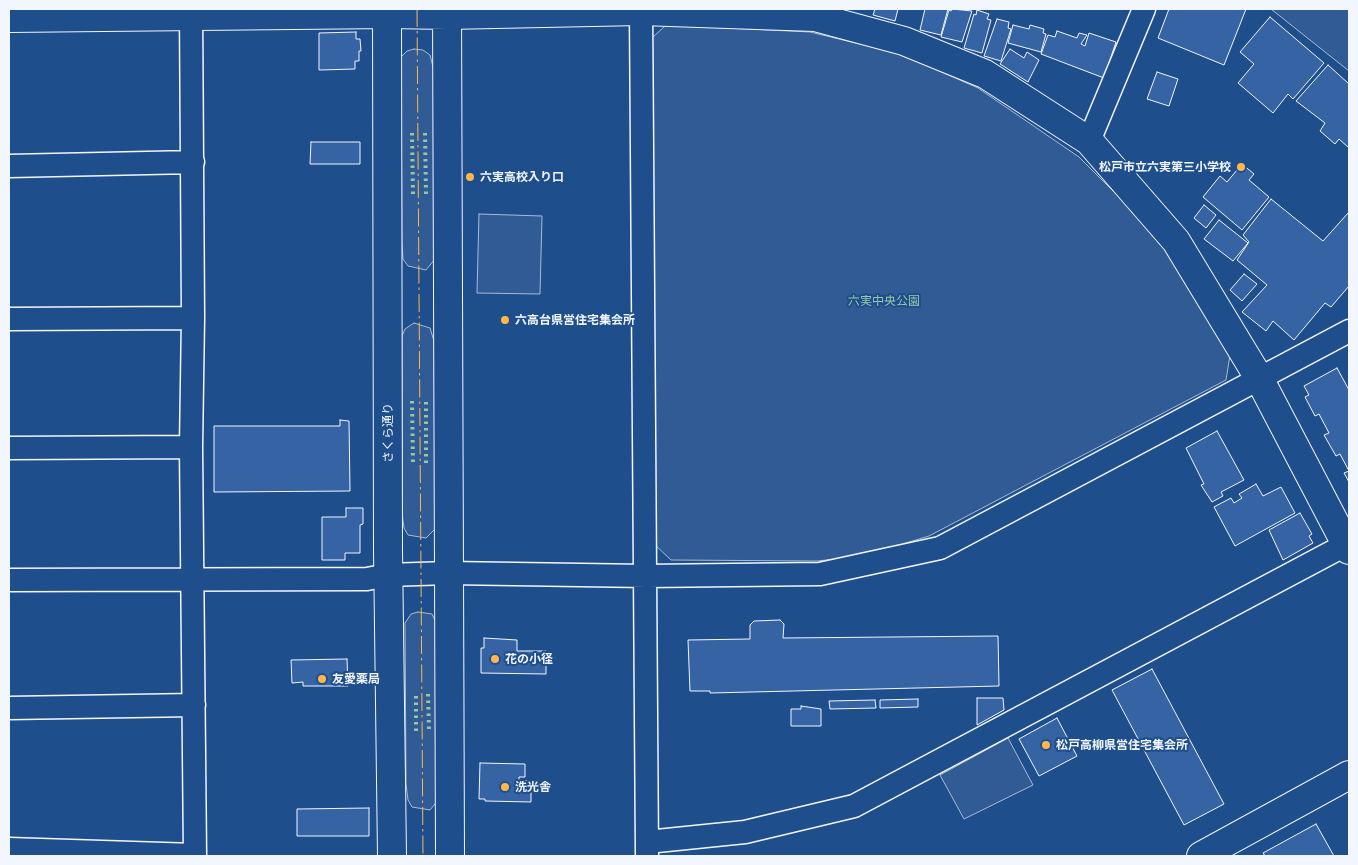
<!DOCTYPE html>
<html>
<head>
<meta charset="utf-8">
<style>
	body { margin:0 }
	#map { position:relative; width:1358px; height:865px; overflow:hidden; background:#1f4e8c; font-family:Raleway,sans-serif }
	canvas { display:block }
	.frame { position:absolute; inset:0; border:10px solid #f2f6ff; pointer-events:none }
</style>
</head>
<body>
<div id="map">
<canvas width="1358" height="865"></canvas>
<div class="frame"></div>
</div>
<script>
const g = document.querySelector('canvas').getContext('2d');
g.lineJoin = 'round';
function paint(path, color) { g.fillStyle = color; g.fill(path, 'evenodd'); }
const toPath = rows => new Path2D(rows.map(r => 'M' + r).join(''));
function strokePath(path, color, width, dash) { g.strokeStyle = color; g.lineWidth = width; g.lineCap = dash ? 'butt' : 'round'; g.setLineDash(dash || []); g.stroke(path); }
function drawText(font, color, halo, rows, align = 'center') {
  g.font = font + ' Raleway,"Noto Sans JP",sans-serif'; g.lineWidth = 4; g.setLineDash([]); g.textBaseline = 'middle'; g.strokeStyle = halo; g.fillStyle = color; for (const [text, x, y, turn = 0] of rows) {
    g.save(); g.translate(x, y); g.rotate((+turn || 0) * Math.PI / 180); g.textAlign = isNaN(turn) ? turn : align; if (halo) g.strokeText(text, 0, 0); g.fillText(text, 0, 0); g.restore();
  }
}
const built = toPath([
	[1271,9,1349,9,1349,71,1271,9],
	[666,25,810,32,901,54,978,88,1079,157,1141,219,1182,271,1230,355,1226,380,929,536,863,556,817,561,671,560,654,544,652,38,666,25],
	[414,49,423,50,430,55,434,71,435,259,426,270,408,266,403,259,402,244,401,57,407,51,414,49],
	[479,214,542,216,540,294,477,293,479,214],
	[414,323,430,328,434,341,436,528,426,538,408,535,404,528,402,513,402,336,405,329,414,323],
	[418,612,432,614,437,625,439,799,430,810,412,807,408,800,406,784,405,623,411,614,418,612],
	[1008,738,1033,785,964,819,940,775,1008,738]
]);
const building = toPath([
	[875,9,898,9,895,21,873,15,875,9],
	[925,9,948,9,941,35,920,30,925,9],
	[952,9,972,11,962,42,941,37,949,10,951,11,952,9],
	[1169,9,1246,9,1224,65,1158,38,1169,9],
	[977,10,989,14,987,19,991,20,982,53,964,48,974,14,976,15,977,10],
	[1270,17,1324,63,1293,99,1288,94,1273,113,1238,83,1254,64,1240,52,1270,17],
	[997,19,1009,22,1008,28,1011,29,1001,61,984,56,997,19],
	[1013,25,1029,29,1030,25,1044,29,1043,33,1046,34,1041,52,1008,43,1013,25],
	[1057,31,1077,38,1079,33,1087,35,1081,44,1085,46,1089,33,1116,42,1104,78,1041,54,1048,35,1055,37,1057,31],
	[356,32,356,39,360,39,361,51,359,51,359,61,355,61,355,69,319,70,319,33,356,32],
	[1010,49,1024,58,1027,52,1039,60,1028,82,1000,64,1010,49],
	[1328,65,1349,84,1349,148,1339,139,1335,144,1320,131,1325,123,1296,101,1328,65],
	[1157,72,1178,79,1169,106,1147,99,1157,72],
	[311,142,360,142,360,164,310,164,311,142],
	[1242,164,1254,174,1249,180,1269,197,1242,230,1203,197,1220,176,1227,182,1242,164],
	[1271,199,1323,241,1349,212,1349,286,1331,307,1325,303,1294,340,1273,321,1266,331,1242,312,1267,285,1237,260,1249,242,1243,235,1271,199],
	[1204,205,1216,215,1206,228,1194,218,1204,205],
	[1219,220,1248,243,1233,261,1204,239,1219,220],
	[1244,274,1257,284,1242,301,1230,290,1244,274],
	[1337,368,1349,390,1349,482,1344,473,1349,471,1340,454,1336,456,1324,435,1329,433,1319,414,1315,416,1305,397,1309,395,1304,386,1337,368],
	[340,420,349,421,350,491,214,492,214,426,340,426,340,420],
	[1217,431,1244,480,1221,492,1223,496,1212,502,1201,485,1204,484,1186,448,1217,431],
	[1256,484,1263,496,1281,487,1295,513,1235,546,1214,507,1231,498,1234,503,1242,498,1239,494,1256,484],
	[346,508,363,508,363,524,360,525,360,553,345,553,345,560,322,560,322,517,346,517,346,508],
	[1300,513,1312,534,1309,536,1313,543,1283,560,1269,530,1300,513],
	[780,620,784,624,783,638,998,636,999,686,710,693,710,691,690,691,688,640,750,639,750,625,754,621,780,620],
	[484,638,517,640,517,651,546,651,546,674,481,673,481,648,484,648,484,638],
	[347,659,348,686,303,686,303,682,292,683,291,660,347,659],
	[1152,669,1224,804,1184,825,1112,690,1152,669],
	[977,698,1003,698,1004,710,977,725,977,698],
	[918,699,918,707,880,708,880,700,918,699],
	[875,700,876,708,830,709,829,701,875,700],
	[801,706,821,709,821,726,791,726,791,709,801,709,801,706],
	[1057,718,1077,756,1039,776,1019,739,1057,718],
	[480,763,525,764,525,777,519,777,519,781,531,781,531,802,485,801,485,799,479,799,480,763],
	[369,808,369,836,297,836,297,809,369,808],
	[1316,824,1334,856,1265,856,1263,853,1316,824]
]);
const street = toPath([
	[191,9,193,318,191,447,195,856],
	[641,9,647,856],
	[1089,141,1144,9],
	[9,166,193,162],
	[9,319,193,318],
	[9,448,191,447],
	[9,580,367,579,388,575,448,573,646,576,820,574,940,548,1349,331],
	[9,708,194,705],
	[647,842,745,832,854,806,1349,543],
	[9,849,195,855]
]);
const secondary = toPath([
	[387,9,388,551,392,856],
	[447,9,450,856],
	[9,18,388,14,447,15,641,11,815,17,904,41,985,74,1089,141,1176,241,1259,378,1349,550],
	[1201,856,1349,775]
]);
const hedge = toPath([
	[412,133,413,194],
	[425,133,426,194],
	[412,401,413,463],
	[426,402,426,464],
	[428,694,429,731],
	[416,731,416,692]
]);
const power = toPath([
	[417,9,423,856]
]);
const markers = [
	[1241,167,5,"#ffb74d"],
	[470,177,5,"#ffb74d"],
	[505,320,5,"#ffb74d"],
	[495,659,5,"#ffb74d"],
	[322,679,5,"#ffb74d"],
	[1046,745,5,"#ffb74d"],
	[505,787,5,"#ffb74d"]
];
const poiNames = [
	["松戸市立六実第三小学校",1231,167,"right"],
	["六実高校入り口",480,177],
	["六高台県営住宅集会所",515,320],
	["花の小径",505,659],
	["友愛薬局",332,679],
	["松戸高柳県営住宅集会所",1056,745],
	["洗光舎",515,787]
];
const parkNames = [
	["六実中央公園",884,301]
];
const streetNames = [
	["さくら通り",388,433,-90]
];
paint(built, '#305b95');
strokePath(built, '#a8bbd7', 1);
paint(building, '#3563a3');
strokePath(building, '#f2f6ff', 1);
strokePath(street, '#f2f6ff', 25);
strokePath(secondary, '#f2f6ff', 30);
strokePath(street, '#1f4e8c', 22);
strokePath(secondary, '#1f4e8c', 28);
strokePath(hedge, '#97c8a6', 4, [2.5, 4]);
strokePath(power, '#ffb74d', 1, [18, 4, 2.5, 4]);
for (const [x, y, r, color] of markers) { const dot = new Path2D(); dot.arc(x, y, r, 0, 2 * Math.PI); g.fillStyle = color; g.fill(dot); strokePath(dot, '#1f4e8c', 2); }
drawText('bold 12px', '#f2f6ff', '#1f4e8c', poiNames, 'left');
drawText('12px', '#97c8a6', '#1f4e8c', parkNames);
drawText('12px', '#f2f6ff', '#1f4e8c', streetNames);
</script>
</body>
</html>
